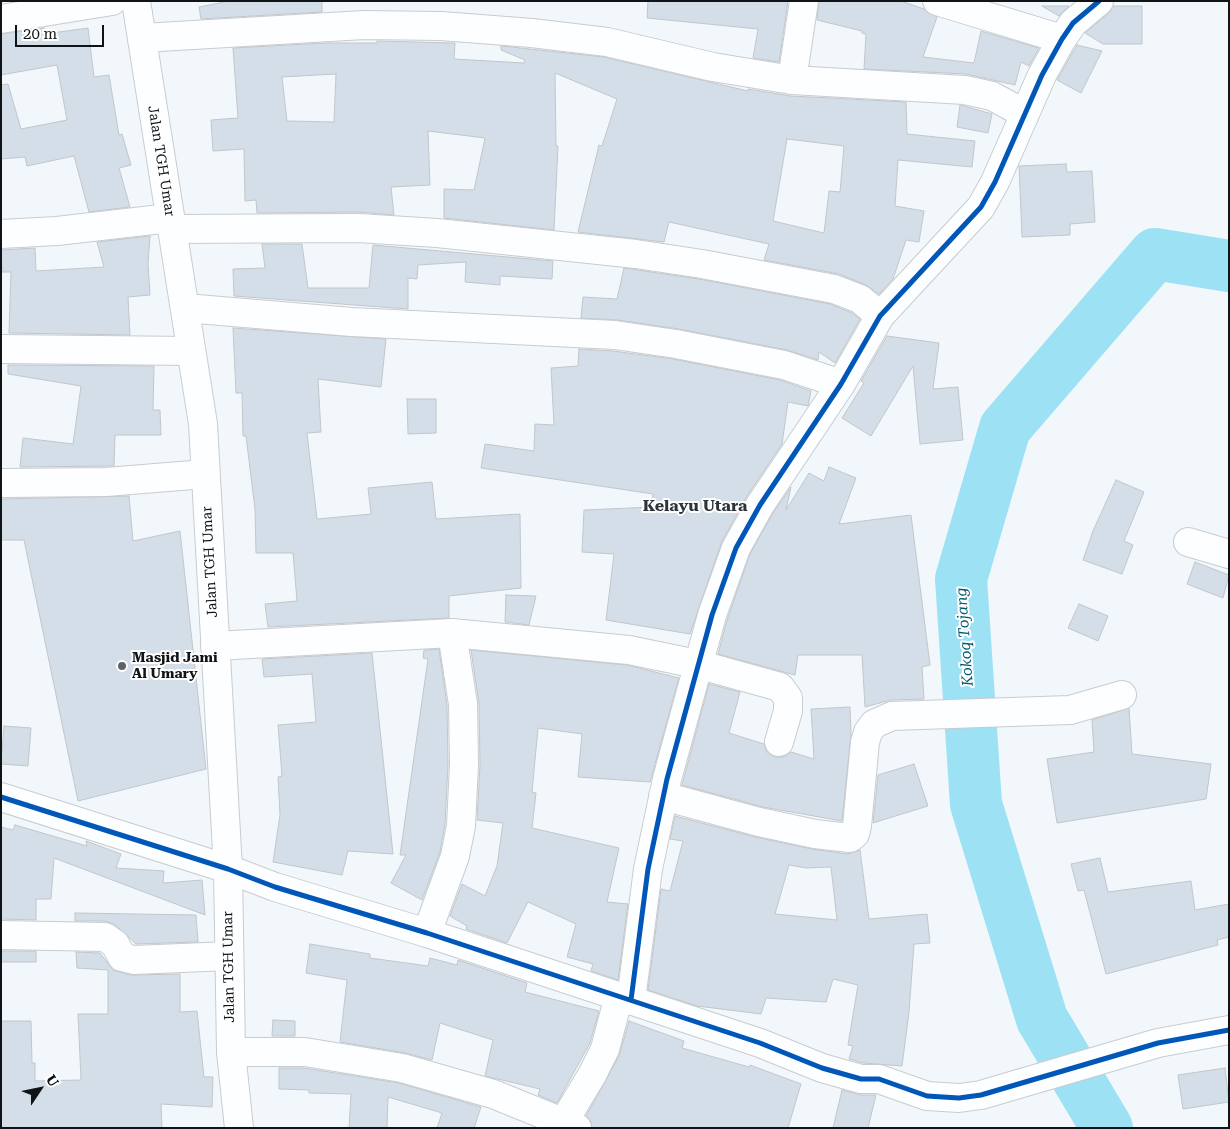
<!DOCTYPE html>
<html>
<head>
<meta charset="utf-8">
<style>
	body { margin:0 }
	#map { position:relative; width:1230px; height:1129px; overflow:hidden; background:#f2f7fc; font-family:"Roboto Serif",serif }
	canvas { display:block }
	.frame { position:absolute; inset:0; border:2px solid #101417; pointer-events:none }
	.north { position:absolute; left:15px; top:1064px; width:50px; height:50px; -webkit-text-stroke:4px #fff; paint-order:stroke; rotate:56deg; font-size:14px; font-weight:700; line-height:20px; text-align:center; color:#101417 }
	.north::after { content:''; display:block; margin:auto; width:18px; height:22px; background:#101417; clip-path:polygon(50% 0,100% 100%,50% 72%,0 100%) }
	.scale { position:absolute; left:15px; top:25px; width:89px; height:22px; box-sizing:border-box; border:2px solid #101417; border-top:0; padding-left:6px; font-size:15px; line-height:18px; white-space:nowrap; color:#101417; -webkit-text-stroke:4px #fff; paint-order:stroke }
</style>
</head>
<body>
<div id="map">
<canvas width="1230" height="1129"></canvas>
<div class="frame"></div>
<div class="north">U</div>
<div class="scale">20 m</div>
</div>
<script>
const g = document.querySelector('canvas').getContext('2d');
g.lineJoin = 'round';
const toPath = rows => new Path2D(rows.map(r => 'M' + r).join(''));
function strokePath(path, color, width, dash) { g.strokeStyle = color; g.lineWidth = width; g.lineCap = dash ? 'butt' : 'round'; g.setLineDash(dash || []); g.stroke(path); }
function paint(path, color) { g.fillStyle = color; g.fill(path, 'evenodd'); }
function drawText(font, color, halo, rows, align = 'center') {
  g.font = font + ' "Roboto Serif",serif'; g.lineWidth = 4; g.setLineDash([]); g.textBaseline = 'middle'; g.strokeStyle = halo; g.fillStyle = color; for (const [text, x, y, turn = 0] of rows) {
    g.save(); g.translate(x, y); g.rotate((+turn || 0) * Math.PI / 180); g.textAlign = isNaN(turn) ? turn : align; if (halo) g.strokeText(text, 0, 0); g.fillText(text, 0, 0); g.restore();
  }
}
const river = toPath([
	[1107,1128,1042,1019,976,804,961,579,1005,428,1155,254,1229,266]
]);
const building = toPath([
	[229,1,322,1,322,12,201,19,199,7,229,1],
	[648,1,788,1,779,62,753,58,758,29,647,18,648,1],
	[819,1,901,1,924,9,937,17,923,57,974,63,981,31,1039,48,1029,66,1021,62,1015,85,966,74,864,69,866,34,862,33,862,31,817,20,819,1],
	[1042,6,1069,6,1059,16,1042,6],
	[1114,6,1142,6,1142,44,1103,44,1085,33,1109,13,1114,6],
	[44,28,45,34,88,28,94,77,109,75,119,135,122,134,131,165,119,168,130,207,89,212,74,156,27,166,25,157,1,159,1,85,8,84,21,129,67,120,57,65,1,75,1,34,44,28],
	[377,41,455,43,454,59,524,63,525,60,501,50,501,46,530,49,604,57,748,91,748,89,791,96,906,102,907,134,975,141,972,167,898,160,895,206,924,211,919,242,906,240,893,279,879,294,866,285,839,274,764,260,769,244,669,222,664,242,578,232,599,145,602,146,617,99,555,73,556,146,558,146,554,230,444,218,444,189,474,190,485,138,428,131,430,185,391,187,394,215,358,212,257,213,256,200,245,201,244,149,213,151,211,120,238,118,233,48,325,43,378,43,377,41],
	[336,74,334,122,287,121,282,77,336,74],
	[787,139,844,146,840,192,829,191,824,233,773,221,787,139],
	[1077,45,1102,51,1081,93,1057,80,1077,45],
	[960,105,992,114,988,133,957,127,960,105],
	[1066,164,1067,172,1092,171,1095,222,1070,224,1070,235,1022,237,1019,166,1066,164],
	[150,236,148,264,150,295,128,297,130,335,9,333,11,272,2,272,1,250,35,248,36,271,104,267,97,242,150,236],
	[262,244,302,244,308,288,369,288,373,245,553,261,552,279,500,276,500,285,465,282,466,262,418,265,417,279,408,278,408,309,234,296,233,269,265,268,262,244],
	[624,268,699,279,830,304,852,313,860,319,835,363,819,352,818,360,787,350,679,329,617,320,581,318,583,297,617,299,624,268],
	[233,328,386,339,381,387,318,379,321,432,307,433,317,519,371,514,368,488,432,482,436,519,520,514,521,588,449,596,449,618,268,627,265,604,297,601,293,553,256,553,255,509,246,436,243,436,242,393,236,393,233,328],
	[887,336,939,343,933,389,958,387,963,440,920,444,913,366,871,436,842,418,864,383,861,381,887,336],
	[579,349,613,351,673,359,780,380,811,391,808,406,788,402,782,444,747,496,722,541,690,634,606,620,614,554,582,552,584,510,652,507,653,494,481,468,485,444,534,451,535,424,554,425,551,368,578,366,579,349],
	[8,365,154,366,153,410,160,410,161,435,115,435,114,466,20,467,23,438,73,444,81,386,8,374,8,365],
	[407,399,436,399,436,433,408,434,407,399],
	[829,467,856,478,839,524,911,515,930,665,922,667,924,699,891,700,865,707,862,655,798,655,795,675,718,654,727,620,750,554,773,513,791,487,786,510,809,473,824,481,829,467],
	[1116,480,1144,492,1124,541,1133,545,1122,574,1083,560,1093,531,1116,480],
	[129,496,133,541,180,531,206,769,78,801,24,540,1,540,1,499,129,496],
	[1195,562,1229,575,1223,598,1187,584,1195,562],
	[506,595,536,596,529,625,505,622,506,595],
	[1079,604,1108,616,1098,641,1068,628,1079,604],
	[439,649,447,705,448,764,445,824,440,852,422,900,391,883,406,855,400,855,428,659,423,658,424,650,439,649],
	[471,650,627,665,679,678,650,782,578,777,582,734,538,728,532,792,536,793,532,828,619,848,607,902,628,904,618,980,591,971,593,964,567,957,576,924,528,902,507,943,466,929,467,926,450,916,462,884,485,896,497,866,503,823,477,820,480,765,479,704,471,650],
	[372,653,393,854,348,851,342,875,273,862,280,815,278,777,282,776,278,725,316,722,312,674,264,677,262,659,372,653],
	[709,684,740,692,729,733,764,744,767,752,775,757,783,757,791,752,814,759,811,709,850,707,851,735,842,821,763,807,682,785,709,684],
	[1129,708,1132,754,1211,764,1206,799,1057,823,1047,759,1094,752,1092,720,1129,708],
	[4,726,31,728,28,766,1,764,4,726],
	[914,764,928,806,873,823,878,775,914,764],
	[675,816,755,837,812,849,848,854,860,850,869,919,927,914,930,943,914,944,909,1012,902,1066,863,1063,849,1059,853,1046,848,1045,858,985,833,979,826,1002,766,998,761,1014,697,1006,648,990,661,889,670,891,683,841,670,839,675,816],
	[789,865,806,868,831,867,837,920,775,914,789,865],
	[15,825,87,846,86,841,121,854,116,868,164,871,163,883,202,880,205,915,54,858,51,899,36,899,36,920,1,919,1,827,13,830,15,825],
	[1100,858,1108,892,1191,881,1195,910,1229,904,1229,937,1217,940,1218,945,1106,974,1084,890,1078,891,1071,864,1100,858],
	[75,913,196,915,198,942,136,944,114,924,105,921,75,921,75,913],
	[310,944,370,954,370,958,428,966,430,958,457,965,458,960,527,983,525,992,599,1011,590,1043,557,1103,538,1095,540,1089,485,1076,493,1040,440,1023,432,1060,405,1053,340,1042,347,980,306,973,310,944],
	[1,951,36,951,36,962,1,962,1,951],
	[76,952,100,953,113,970,130,975,180,974,180,1012,197,1011,204,1077,213,1077,212,1107,161,1104,162,1128,1,1128,1,1021,31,1021,32,1063,35,1063,35,1081,81,1080,78,1014,108,1014,108,970,77,968,76,952],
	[273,1020,295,1021,295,1036,272,1036,273,1020],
	[629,1021,684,1041,682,1048,749,1067,750,1065,801,1084,788,1128,592,1128,590,1119,586,1116,619,1056,629,1021],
	[279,1068,304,1068,399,1083,481,1107,474,1128,437,1128,442,1113,388,1097,387,1128,349,1128,351,1094,309,1093,309,1090,279,1089,279,1068],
	[1225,1068,1229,1102,1183,1109,1178,1075,1225,1068],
	[842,1090,861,1095,876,1095,868,1128,833,1128,842,1090]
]);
const minor = toPath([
	[937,1,1062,39],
	[1,19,112,1],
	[142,38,364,25,441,26,532,33,607,42,713,67,792,80,965,90,992,96,1025,114],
	[792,80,804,1],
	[172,229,358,228,437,233,636,254,702,264,834,289,860,299,880,316],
	[1,234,57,231,170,218],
	[185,308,352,322,615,335,676,344,784,365,841,384],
	[1,349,191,351],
	[1,483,106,482,205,474],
	[1188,542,1229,554],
	[215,646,452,633,629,650,697,664,780,687,788,698,788,711,779,742],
	[663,796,759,822,815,834,850,838,855,834,857,826,865,742,868,732,874,724,892,716,1070,710,1122,695],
	[427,933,455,856,461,826,464,764,463,704,452,633],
	[1,935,105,937,115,944,122,957,134,960,229,956],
	[631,1000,648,869,667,779,712,615,736,548,760,505,841,384,880,316,981,207,995,182,1042,75,1062,39,1073,23,1099,1],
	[231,1052,305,1052,402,1068,493,1094,577,1128],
	[560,1128,592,1075,605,1049,619,996]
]);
const tertiary = toPath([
	[1,797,228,869,275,887,427,933,760,1043,822,1068,861,1079,879,1079,927,1096,959,1098,981,1095,1158,1043,1229,1030]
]);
const primary = toPath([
	[136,1,203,424,228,869,231,1052,239,1128]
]);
const cycleway = toPath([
	[1,797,228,869,275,887,427,933,760,1043,822,1068,861,1079,879,1079,927,1096,959,1098,981,1095,1158,1043,1229,1030],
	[631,1000,648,869,667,779,712,615,736,548,760,505,841,384,880,316,981,207,995,182,1042,75,1062,39,1073,23,1099,1]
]);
const markers = [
	[122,666,5,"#5f6367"]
];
const streetNames = [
	["Jalan TGH Umar",161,161,81],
	["Jalan TGH Umar",210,562,-93],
	["Jalan TGH Umar",229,967,-91]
];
const poiNames = [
	["Masjid Jami",132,658],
	["Al Umary",132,674]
];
const waterNames = [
	["Kokoq Tojang",965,637,-94]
];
const quarterNames = [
	["Kelayu Utara",695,506]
];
strokePath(river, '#9ce1f4', 52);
paint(building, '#d3dee9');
strokePath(building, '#c2c6c9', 1);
strokePath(minor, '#c8cccf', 30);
strokePath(tertiary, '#c8cccf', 30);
strokePath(primary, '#c8cccf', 30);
strokePath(minor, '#fdfeff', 28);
strokePath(tertiary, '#fdfeff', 28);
strokePath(primary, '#fdfeff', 28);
strokePath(cycleway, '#0057b8', 5);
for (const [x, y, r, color] of markers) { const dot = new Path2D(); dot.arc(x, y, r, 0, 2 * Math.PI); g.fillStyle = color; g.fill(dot); strokePath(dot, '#fff', 2); }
drawText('14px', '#101417', '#fff', streetNames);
drawText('bold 14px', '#101417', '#fff', poiNames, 'left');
drawText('italic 15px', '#01596b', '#fff', waterNames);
drawText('bold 16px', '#2c333a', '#fff', quarterNames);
</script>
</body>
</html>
